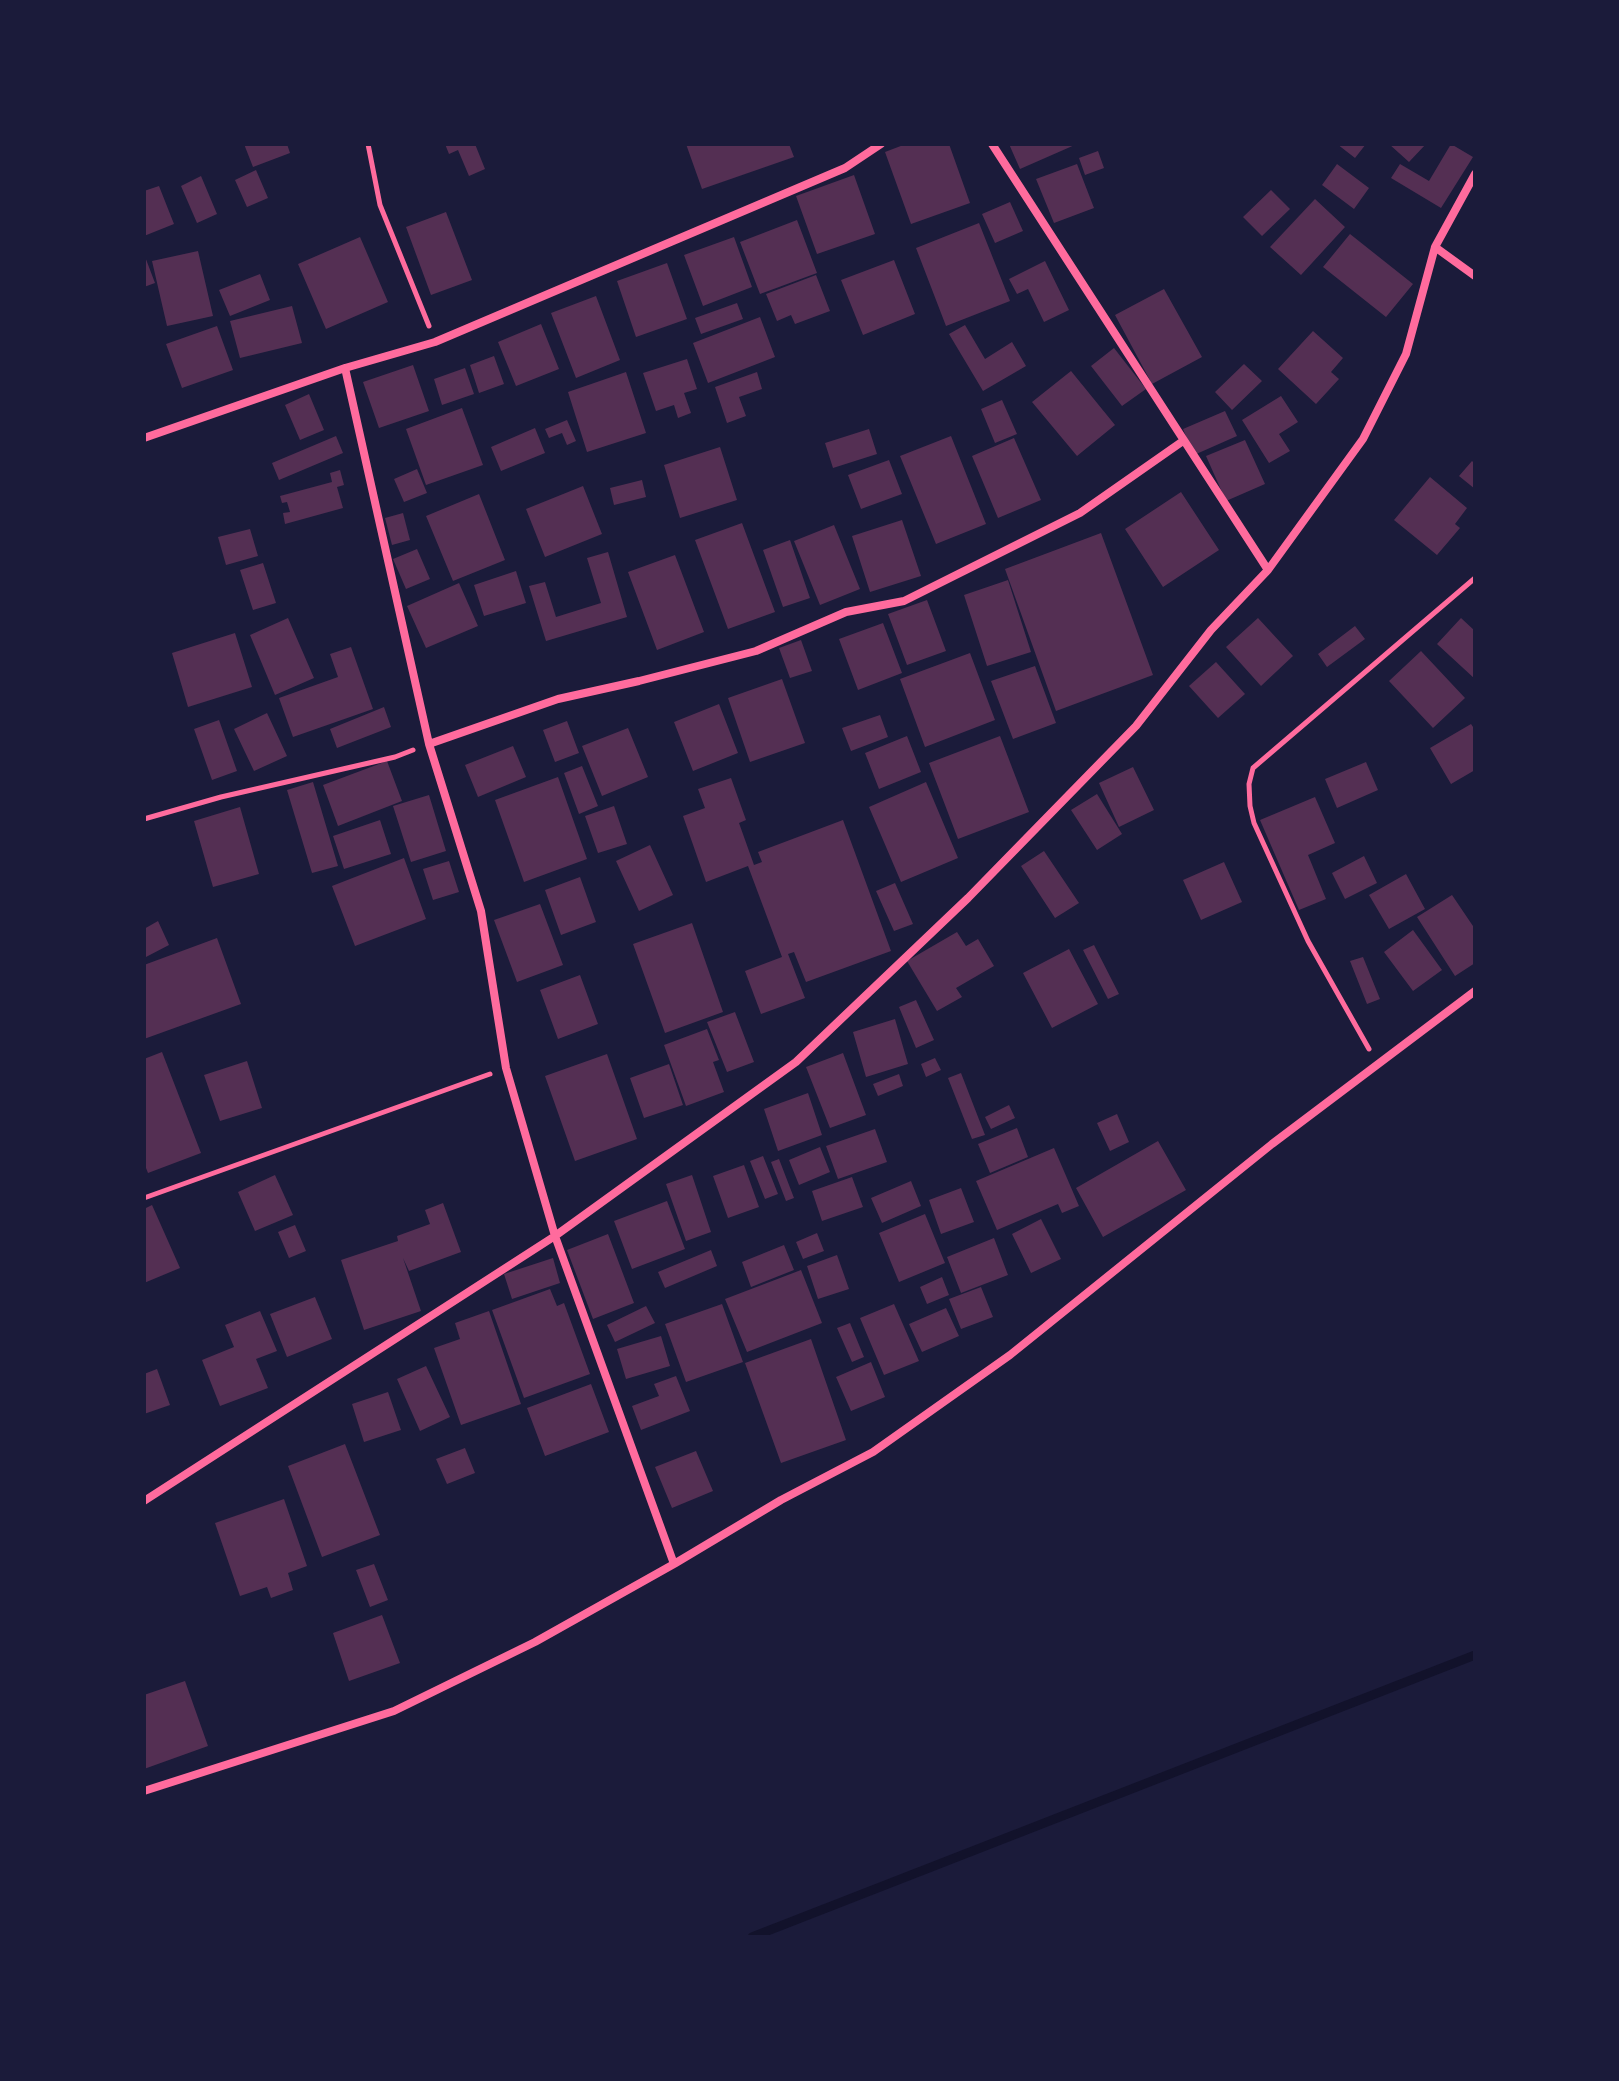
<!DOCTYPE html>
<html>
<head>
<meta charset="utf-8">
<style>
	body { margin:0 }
	#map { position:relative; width:1619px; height:2081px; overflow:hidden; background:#1b1b3a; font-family:"Varela Round",sans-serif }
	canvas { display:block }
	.frame { position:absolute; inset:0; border:146px solid #1b1b3a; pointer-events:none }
</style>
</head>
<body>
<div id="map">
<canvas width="1619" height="2081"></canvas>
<div class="frame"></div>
</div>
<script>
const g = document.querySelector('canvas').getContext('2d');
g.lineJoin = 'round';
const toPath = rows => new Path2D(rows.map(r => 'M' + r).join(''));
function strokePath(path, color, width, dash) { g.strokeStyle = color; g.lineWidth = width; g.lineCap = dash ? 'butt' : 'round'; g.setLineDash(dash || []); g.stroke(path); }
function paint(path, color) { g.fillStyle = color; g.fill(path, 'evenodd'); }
const stream = toPath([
	[752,1937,1475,1655]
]);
const building = toPath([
	[244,144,287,144,290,153,253,167],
	[445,144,475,144,485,169,469,176,458,150,449,154],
	[686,144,789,144,794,157,702,189],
	[906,144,949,144,970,203,911,224,885,152],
	[1009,144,1077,144,1020,169],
	[1337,144,1366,144,1355,158],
	[1389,144,1426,144,1409,162],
	[1451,144,1473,157,1441,208,1391,178,1400,164,1429,181],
	[1098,151,1104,168,1085,175,1079,158],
	[1077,164,1094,208,1054,223,1036,179],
	[1337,164,1369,188,1354,209,1322,185],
	[256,170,268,198,247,207,235,180],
	[854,175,875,234,817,254,796,196],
	[201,176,217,214,197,223,181,186],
	[159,186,174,224,144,236,144,191],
	[1271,190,1290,209,1262,236,1243,217],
	[1315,199,1345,227,1301,275,1270,247],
	[1010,202,1023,231,995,243,982,214],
	[446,212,472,280,431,295,406,227],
	[797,220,817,273,760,294,740,242],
	[979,223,1010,301,946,326,916,248],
	[1350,234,1413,284,1386,317,1323,267],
	[360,237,388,302,326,329,298,264],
	[734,237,752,287,703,306,684,255],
	[198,251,213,316,167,326,152,261],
	[144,254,155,283,144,287],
	[894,260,915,314,863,335,841,280],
	[1045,261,1069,310,1044,322,1028,289,1017,294,1009,279],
	[667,263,687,319,636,337,617,281],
	[260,274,270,300,230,316,219,290],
	[816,275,830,311,795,324,791,315,777,321,766,294],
	[1164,289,1202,357,1152,384,1115,315],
	[596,296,620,360,576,378,551,313],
	[737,303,743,319,701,334,695,318],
	[292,306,302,343,240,358,230,321],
	[760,317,775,357,708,383,693,343],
	[541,324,559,369,516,386,498,342],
	[965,325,985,359,1012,342,1026,366,983,391,949,334],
	[217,326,233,370,182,388,166,344],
	[1313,331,1343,358,1331,372,1339,379,1316,404,1278,369],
	[1114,348,1146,389,1122,406,1091,366],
	[494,356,504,384,479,393,470,365],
	[687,359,697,389,684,393,691,413,678,418,674,405,656,411,643,373],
	[1244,364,1262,381,1232,410,1215,392],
	[413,365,429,411,379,428,363,382],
	[465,368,474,394,442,405,434,379],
	[1071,371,1115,425,1077,456,1032,402],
	[626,372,646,433,587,452,568,392],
	[757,372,762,389,739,397,746,416,727,423,715,387],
	[309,394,324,430,300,440,285,405],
	[1281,396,1298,422,1279,434,1290,451,1269,463,1242,420],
	[1002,400,1017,434,995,443,981,409],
	[462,408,483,465,426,485,406,429],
	[1225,411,1237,436,1194,455,1183,429],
	[567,420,576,441,567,445,562,433,549,438,545,429],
	[535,428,545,453,501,471,491,447],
	[869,429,877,454,833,468,825,443],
	[336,436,343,453,279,480,272,463],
	[951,436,986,524,936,544,900,456],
	[1014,438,1041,500,998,518,972,456],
	[1245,440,1265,484,1226,501,1206,456],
	[720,447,737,500,680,518,664,465],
	[889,460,902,494,861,509,848,475],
	[1472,461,1475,464,1475,489,1459,476],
	[417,469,427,493,404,502,394,479],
	[340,470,344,485,337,487,343,508,285,524,283,513,290,512,287,502,282,503,280,496,332,482,330,473],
	[1430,477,1467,508,1455,524,1460,528,1437,555,1394,520],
	[642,480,646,497,614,505,610,488],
	[583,486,602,534,545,557,526,509],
	[1181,492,1219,550,1163,587,1125,529],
	[479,494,505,560,453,581,426,516],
	[403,513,410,540,392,545,385,518],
	[902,520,921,576,870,592,852,536],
	[742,523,775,612,728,629,695,540],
	[834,525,860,589,820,605,794,541],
	[250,529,258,556,226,565,218,537],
	[1101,533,1153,675,1056,711,1005,569],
	[790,540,810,598,783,607,763,550],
	[417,549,430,579,406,589,393,559],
	[608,552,627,617,546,641,529,586,545,582,556,617,601,603,587,558],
	[675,555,704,632,657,650,628,572],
	[263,563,276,603,253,610,240,570],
	[516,571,526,603,484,616,474,585],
	[1008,580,1031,652,987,666,964,595],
	[459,583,478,626,426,648,407,606],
	[927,600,946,651,907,665,888,614],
	[288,618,314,678,275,695,250,635],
	[1258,618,1293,656,1261,686,1226,647],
	[1461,618,1475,631,1475,679,1437,644],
	[883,623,902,673,858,690,839,639],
	[1355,626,1365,639,1327,667,1318,654],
	[235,633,252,687,188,707,172,653],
	[801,640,812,671,790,678,779,648],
	[351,647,373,709,293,737,279,698,338,677,330,654],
	[1421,651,1465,698,1433,728,1389,681],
	[970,653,995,720,925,747,900,679],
	[1216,662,1245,694,1218,718,1189,686],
	[1035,666,1056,723,1013,739,991,681],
	[782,679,805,743,750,762,728,698],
	[719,704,738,753,693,771,674,722],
	[384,707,391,727,337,748,330,729],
	[267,713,287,756,254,771,234,729],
	[880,715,888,737,851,751,842,728],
	[219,720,237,771,212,780,194,729],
	[567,721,579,753,555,762,543,730],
	[1471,724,1475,730,1475,770,1451,784,1430,748],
	[628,728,648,777,602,796,582,746],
	[907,736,921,772,879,789,865,753],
	[1000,736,1029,812,958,839,929,763],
	[513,746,526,777,478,797,465,765],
	[387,761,402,801,338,826,323,785],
	[1366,762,1378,790,1337,808,1325,779],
	[582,766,598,806,579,814,564,773],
	[1133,767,1154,810,1119,827,1099,783],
	[558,777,587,859,524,882,495,800],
	[731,778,746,820,739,823,754,865,762,862,758,852,843,820,891,951,806,982,794,952,788,954,805,998,761,1014,745,971,782,957,748,866,706,882,683,816,705,808,698,789],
	[313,782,338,866,312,873,287,790],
	[926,782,958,858,901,882,869,807],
	[1097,794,1122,834,1097,850,1071,810],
	[429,795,446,851,411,862,393,806],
	[1315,797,1335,843,1308,855,1326,899,1299,910,1260,820],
	[614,806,627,844,598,853,585,816],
	[240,807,259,874,213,887,194,821],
	[380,820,391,854,344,869,333,836],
	[650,845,673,895,639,911,616,861],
	[1044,851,1079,903,1055,918,1021,866],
	[1364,856,1377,883,1345,899,1332,873],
	[404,858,426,919,355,946,332,886],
	[449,861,459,892,433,900,423,869],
	[1224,862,1242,902,1201,920,1183,880],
	[1406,874,1425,909,1389,929,1369,895],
	[580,877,596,922,561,935,545,890],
	[895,883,913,924,894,931,876,891],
	[1452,895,1475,929,1475,963,1455,976,1417,917],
	[540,904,563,965,517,982,494,920],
	[158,921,169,945,144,958,144,929],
	[692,923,723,1012,665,1033,633,944],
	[1413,930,1442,970,1413,991,1384,952],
	[957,932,966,946,978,939,994,966,956,988,962,997,937,1011,907,961],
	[217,938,241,1004,144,1039,144,965],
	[1094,945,1119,994,1108,999,1083,950],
	[1069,949,1098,1004,1052,1028,1023,973],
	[1363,957,1380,999,1367,1004,1350,961],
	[580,975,598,1024,558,1039,540,990],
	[916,1000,934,1040,916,1048,899,1007],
	[735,1012,754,1062,727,1072,707,1022],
	[895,1019,908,1064,866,1077,853,1032],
	[707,1029,719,1060,713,1062,724,1092,686,1106,664,1045],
	[162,1052,201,1153,148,1173,144,1163,144,1059],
	[843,1053,866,1115,830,1128,806,1067],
	[607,1054,637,1139,575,1161,545,1076],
	[935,1058,941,1070,926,1077,921,1064],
	[247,1061,262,1108,220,1121,204,1075],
	[669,1064,683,1105,644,1118,630,1078],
	[961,1073,985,1135,972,1139,948,1078],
	[899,1074,903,1086,878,1096,873,1084],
	[808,1093,822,1135,778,1151,764,1109],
	[1009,1105,1015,1118,991,1129,985,1117],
	[1117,1114,1129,1142,1110,1151,1097,1123],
	[1017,1128,1028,1157,990,1173,978,1144],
	[875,1129,887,1162,838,1179,826,1146],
	[1158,1141,1186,1190,1103,1237,1076,1188],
	[820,1147,830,1172,799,1185,789,1160],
	[1054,1148,1079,1206,1062,1213,1058,1204,997,1230,976,1181],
	[763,1156,778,1194,765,1199,750,1161],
	[779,1159,794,1198,786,1201,771,1162],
	[744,1165,759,1207,728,1218,713,1176],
	[275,1175,293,1215,255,1231,238,1192],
	[692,1175,711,1232,686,1241,666,1184],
	[852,1177,863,1207,822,1221,812,1191],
	[911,1181,921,1206,882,1223,871,1198],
	[961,1188,974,1222,941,1234,929,1200],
	[667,1201,685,1249,632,1269,614,1221],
	[443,1203,461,1252,409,1271,403,1258,421,1311,364,1330,341,1260,398,1241,397,1236,430,1224,425,1210],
	[152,1205,180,1268,144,1283,144,1209],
	[925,1214,945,1263,899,1282,879,1233],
	[1041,1219,1061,1259,1031,1273,1012,1234],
	[295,1225,306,1251,289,1258,278,1232],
	[817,1233,824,1251,803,1259,796,1242],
	[608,1234,634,1303,593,1319,567,1250],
	[994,1238,1008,1275,961,1293,947,1257],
	[784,1245,794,1270,751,1287,742,1262],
	[711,1250,717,1266,665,1288,658,1272],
	[837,1255,849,1289,818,1299,807,1266],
	[553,1258,560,1283,512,1299,504,1274],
	[801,1270,822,1323,747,1352,725,1299],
	[942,1277,949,1295,927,1304,920,1287],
	[981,1287,993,1317,961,1329,949,1299],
	[550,1289,557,1306,564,1303,590,1374,524,1398,492,1310],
	[315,1297,332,1339,287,1357,270,1314],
	[722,1304,743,1362,686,1382,665,1324],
	[894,1304,919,1361,884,1375,860,1318],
	[646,1306,655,1323,615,1342,607,1325],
	[946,1308,959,1336,922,1352,909,1324],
	[260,1311,277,1351,256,1359,268,1388,220,1406,202,1360,234,1347,225,1325],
	[489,1311,521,1404,461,1425,434,1348,460,1339,455,1323],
	[850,1323,864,1357,852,1362,837,1328],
	[661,1336,670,1366,626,1379,617,1349],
	[811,1339,846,1440,781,1463,745,1363],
	[871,1362,885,1397,851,1411,836,1377],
	[426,1366,450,1417,420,1431,397,1379],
	[157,1369,170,1405,144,1414,144,1374],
	[676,1376,690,1411,641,1430,632,1406,659,1396,654,1384],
	[591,1384,609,1432,545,1456,527,1408],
	[388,1392,401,1430,364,1442,352,1404],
	[345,1444,380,1535,322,1557,288,1466],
	[465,1448,475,1473,447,1484,436,1459],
	[696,1451,713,1491,672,1508,655,1467],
	[284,1499,307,1566,288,1573,293,1590,271,1598,267,1587,240,1596,215,1523],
	[374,1564,388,1600,370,1607,356,1570],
	[382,1615,400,1663,349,1681,333,1633],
	[185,1681,208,1746,144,1769,144,1695]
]);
const path = toPath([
	[368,144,380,205,429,326],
	[144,819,221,797,395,757,413,750],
	[1369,1049,1308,941,1254,823,1250,806,1249,784,1253,768,1475,578],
	[144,1198,490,1074]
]);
const minor = toPath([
	[992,144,1268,570],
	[1435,247,1475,276],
	[345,368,429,744,481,911,506,1068,555,1236,674,1564],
	[144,438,345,368,435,342,845,168,881,144],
	[429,744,558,699,639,681,756,651,846,612,904,601,1080,513,1183,441],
	[144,1501,555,1236,796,1062,968,898,1136,726,1211,630,1268,570,1363,439,1406,354,1435,247,1475,174],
	[144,1791,394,1711,535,1642,674,1564,781,1500,873,1452,1010,1355,1272,1144,1475,991]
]);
strokePath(stream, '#12122b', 9);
paint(building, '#542f53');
strokePath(path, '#ff6b9d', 5);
strokePath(minor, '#ff6b9d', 8);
</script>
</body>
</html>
